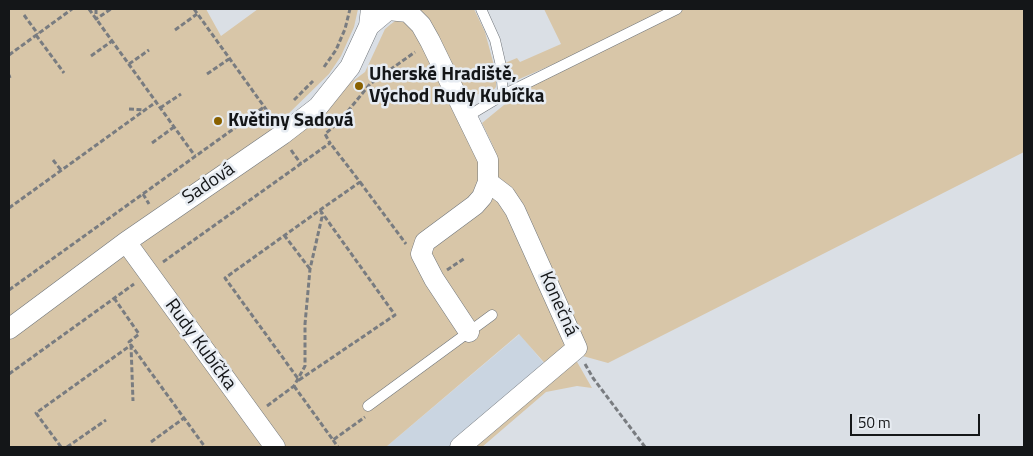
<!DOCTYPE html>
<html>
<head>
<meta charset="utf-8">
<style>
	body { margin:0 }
	#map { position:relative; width:1033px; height:456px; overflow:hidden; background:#dadfe5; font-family:"Titillium Web",sans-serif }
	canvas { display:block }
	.frame { position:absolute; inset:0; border:10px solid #141618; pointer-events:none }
	.scale { position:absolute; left:850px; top:414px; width:130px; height:22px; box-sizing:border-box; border:2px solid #141618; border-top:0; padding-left:6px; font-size:15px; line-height:18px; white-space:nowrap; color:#141618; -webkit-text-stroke:4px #e7ecf2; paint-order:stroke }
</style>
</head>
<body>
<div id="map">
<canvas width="1033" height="456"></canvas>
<div class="frame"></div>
<div class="scale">50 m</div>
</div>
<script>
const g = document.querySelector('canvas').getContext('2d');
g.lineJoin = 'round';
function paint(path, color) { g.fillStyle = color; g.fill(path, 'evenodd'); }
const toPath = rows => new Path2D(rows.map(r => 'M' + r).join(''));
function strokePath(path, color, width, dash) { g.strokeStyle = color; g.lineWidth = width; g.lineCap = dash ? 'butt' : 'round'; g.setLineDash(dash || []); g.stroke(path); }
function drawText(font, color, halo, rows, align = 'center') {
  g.font = font + ' "Titillium Web",sans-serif'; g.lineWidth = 5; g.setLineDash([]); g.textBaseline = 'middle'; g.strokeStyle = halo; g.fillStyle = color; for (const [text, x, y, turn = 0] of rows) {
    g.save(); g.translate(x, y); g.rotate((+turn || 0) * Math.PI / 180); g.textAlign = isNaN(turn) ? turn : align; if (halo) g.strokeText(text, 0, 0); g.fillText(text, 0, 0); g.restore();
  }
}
const built = toPath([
	[520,334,550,371,457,447,386,447]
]);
const green = toPath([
	[9,9,206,9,221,36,258,9,358,9,354,27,341,56,329,74,282,120,284,122,318,107,365,72,385,29,391,24,398,19,413,23,430,41,494,148,482,123,554,64,510,83,505,63,517,58,520,62,561,44,544,9,1024,9,1024,152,608,363,572,353,549,368,519,334,386,447,9,447],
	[418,9,474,9,485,32,496,73,496,87,491,93,485,95,467,93],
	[576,360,592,388,577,386,546,392,482,447,466,447]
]);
const path = toPath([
	[89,9,195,156],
	[96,9,96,19,111,9],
	[194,9,273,119],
	[24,15,38,34],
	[175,30,197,14],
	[36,35,64,73],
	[9,55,72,9],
	[91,56,112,41],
	[129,64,149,50],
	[324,67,336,50,345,29,350,9],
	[207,74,229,59],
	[9,75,10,78],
	[294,100,313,81],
	[160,108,181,94],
	[129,109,144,110],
	[152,143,174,127],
	[291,150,301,164],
	[53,160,61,170],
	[360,182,406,244],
	[143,194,149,204],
	[9,208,156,102],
	[320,210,395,315,299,380,225,278,320,210,360,182,330,143],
	[284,235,310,269],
	[163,262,330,143,325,134,339,122,370,84,415,52],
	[447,270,465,258],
	[9,290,264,107],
	[114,298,139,334,129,342,131,345,133,401],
	[585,364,593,378,645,447],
	[9,374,134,284],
	[294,386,333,440,365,417],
	[267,406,294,386,305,366,305,324,310,269,322,217,321,213],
	[333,440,338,447],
	[151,442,184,418],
	[61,447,36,413,131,345,205,447],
	[67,447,106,420]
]);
const service = toPath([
	[481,9,495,40,501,66,503,95],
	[468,116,503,95,677,9],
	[368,406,492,315]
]);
const minor = toPath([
	[405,9,421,25,430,41,488,160,488,182,482,197,475,205,425,242,421,254,434,279,469,332],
	[369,26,388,10,408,12],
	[126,242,275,447],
	[9,329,126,242,283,134,318,107,350,67,369,26,371,9],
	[460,447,577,348,515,210,505,195,488,182]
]);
const markers = [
	[359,86,5,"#896100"],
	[218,121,5,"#896100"]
];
const poiNames = [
	["Uherské Hradiště,",369,75],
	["Východ Rudy Kubíčka",369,97],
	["Květiny Sadová",228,121]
];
const streetNames = [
	["Sadová",209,184,-34],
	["Konečná",558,304,66],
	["Rudy Kubíčka",200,345,54]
];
paint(built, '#cad5e1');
paint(green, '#d8c6a8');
strokePath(service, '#71767b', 11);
strokePath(minor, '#71767b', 21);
strokePath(path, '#797c80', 3, [5, 2.5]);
strokePath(service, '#fff', 10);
strokePath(minor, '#fff', 20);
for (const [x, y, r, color] of markers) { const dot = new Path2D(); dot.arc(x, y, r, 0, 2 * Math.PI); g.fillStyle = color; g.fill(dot); strokePath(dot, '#e7ecf2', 2); }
drawText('bold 19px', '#141618', '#e7ecf2', poiNames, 'left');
drawText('19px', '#141618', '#e7ecf2', streetNames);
</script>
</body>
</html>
